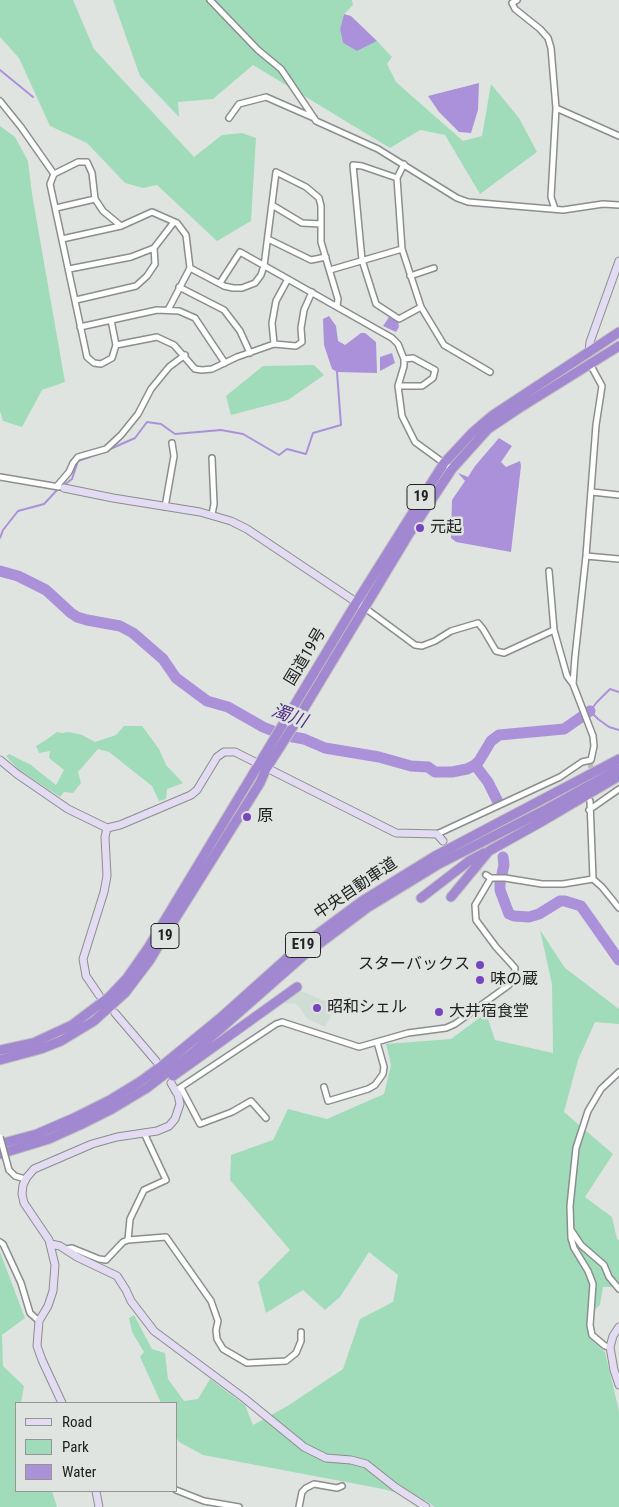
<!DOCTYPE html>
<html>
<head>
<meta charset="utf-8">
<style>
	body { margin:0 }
	#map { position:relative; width:619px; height:1507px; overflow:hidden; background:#dfe4e1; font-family:"Roboto Condensed",sans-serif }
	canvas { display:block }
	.legend { position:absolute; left:15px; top:1402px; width:162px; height:90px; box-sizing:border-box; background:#dfe4e1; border:1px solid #939694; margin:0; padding:6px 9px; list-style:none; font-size:15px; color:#202120 }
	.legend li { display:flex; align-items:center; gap:10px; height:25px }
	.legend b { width:25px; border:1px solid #939694 }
</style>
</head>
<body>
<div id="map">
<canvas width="619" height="1507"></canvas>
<ul class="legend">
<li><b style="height:6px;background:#e3dbf1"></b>Road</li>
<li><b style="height:14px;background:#a0dcba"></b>Park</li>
<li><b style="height:14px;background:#ab91d9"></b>Water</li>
</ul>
</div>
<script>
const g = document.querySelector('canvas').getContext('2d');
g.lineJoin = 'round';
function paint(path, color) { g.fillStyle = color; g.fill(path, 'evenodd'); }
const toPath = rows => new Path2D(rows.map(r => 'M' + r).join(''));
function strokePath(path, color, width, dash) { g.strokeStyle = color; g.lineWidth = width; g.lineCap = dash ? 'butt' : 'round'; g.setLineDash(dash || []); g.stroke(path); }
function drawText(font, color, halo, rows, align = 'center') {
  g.font = font + ' "Roboto Condensed","Noto Sans JP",sans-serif'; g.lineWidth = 5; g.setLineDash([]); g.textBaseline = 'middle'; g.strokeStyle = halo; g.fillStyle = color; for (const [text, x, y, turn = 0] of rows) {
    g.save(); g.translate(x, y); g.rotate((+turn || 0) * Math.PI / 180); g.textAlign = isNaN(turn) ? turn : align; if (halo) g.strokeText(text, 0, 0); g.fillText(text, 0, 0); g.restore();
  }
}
const built = toPath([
	[297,991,304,992,336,1006,325,1027,306,1018,301,1009,296,1004,284,1003,281,1001]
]);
const green = toPath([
	[0,0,73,0,94,49,194,157,222,135,242,133,256,138,251,221,217,241,157,185,143,188,125,183,87,143,50,126,19,58,0,37],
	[113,0,352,0,353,5,344,14,340,29,343,43,357,51,377,41,392,57,387,64,396,82,463,141,482,136,491,84,519,118,537,152,480,194,445,135,420,130,390,148,253,65,213,99,178,102,179,117,140,76],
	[0,126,15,137,28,161,32,194,65,382,42,390,22,427,3,421,0,411],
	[314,365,324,375,288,400,231,415,226,396,263,366],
	[124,726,142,726,159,749,166,765,183,783,167,789,166,799,159,801,152,786,109,752,98,749,78,772,81,783,73,793,64,792,60,797,19,770,6,756,9,754,31,765,56,785,64,770,49,758,50,751,39,753,36,746,46,740,57,732,62,733,69,732,82,735,95,742,116,735],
	[540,930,565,968,619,1009,619,1024,595,1022,578,1060,564,1112,613,1154,585,1197,612,1217,617,1239,619,1240,619,1287,603,1287,600,1305,587,1317,592,1340,605,1352,619,1411,619,1507,435,1507,426,1501,383,1489,203,1455,179,1442,176,1436,176,1403,161,1403,140,1357,144,1352,132,1332,129,1318,134,1315,152,1349,165,1353,168,1379,184,1401,198,1399,210,1379,245,1405,253,1425,289,1405,343,1369,360,1319,393,1302,398,1275,369,1252,340,1297,325,1310,303,1290,266,1313,258,1282,290,1250,230,1180,231,1155,273,1140,288,1109,327,1119,384,1094,391,1065,386,1044,451,1039,486,1013,495,1040,553,1053,552,984],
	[0,1252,25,1318,2,1335,3,1366,24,1386,21,1403,16,1403,16,1491,52,1491,57,1507,0,1507]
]);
const water = toPath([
	[344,14,351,16,377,41,357,51,343,43,340,29],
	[479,83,478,110,471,133,459,132,439,112,428,96],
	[329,316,336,326,338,341,345,345,361,333,365,333,376,342,377,373,337,372,332,369,324,345,323,319],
	[389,317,398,322,399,327,396,332,383,326],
	[392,353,395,363,380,371,380,357],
	[499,438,512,446,501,462,506,467,520,461,521,466,511,552,456,542,451,538,452,500,465,481,458,473,468,477,475,466]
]);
const stream = toPath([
	[0,70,33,97],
	[108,450,135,438,147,422,161,424,175,434,221,430,243,434,279,455,287,449,306,454,313,433,341,425,337,372],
	[64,485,72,479,78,461,101,453],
	[0,538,3,530,18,511,44,504,58,489],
	[619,692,610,689,597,702,590,711,598,719,609,727,619,730]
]);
const river = toPath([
	[0,571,18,576,46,590,71,613,77,617,87,620,120,626,133,633,163,659,176,678,207,701,228,707,263,727,283,735,304,739,325,748,379,757,411,766,428,767,435,772,452,772,467,769,475,765,479,761,491,741,499,735,564,729,590,711],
	[475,765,488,782,498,802],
	[503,857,504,865,500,883,500,890,509,914,514,916,529,917,539,914,560,901,565,901,581,906,619,960]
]);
const streetTunnel = toPath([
	[590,776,591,760],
	[459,853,486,875]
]);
const street = toPath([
	[210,0,258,50,281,69,316,121,378,149,457,198,468,202,563,210,603,204,619,205],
	[517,0,512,3,515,9,540,29,548,38,551,48,556,108,551,197,555,209],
	[0,101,21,127,54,174],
	[556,108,619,136],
	[229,118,239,104,266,97,314,118],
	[397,178,362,166,353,165,362,260,376,304,399,319,421,307,402,249],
	[272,205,302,223,321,224],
	[56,208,95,199],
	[121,226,103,211,95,199,92,173,87,162,78,162,54,174,50,184,87,357,94,363,101,364,112,358,116,345,157,337,174,345,195,369,202,370,212,369,237,357,274,344,296,346,302,342,301,328,304,310,312,292],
	[62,239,121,226,152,212,177,223,186,235,190,268,168,310],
	[268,239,311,260,326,257],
	[190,268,224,286,233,288,242,288,255,283,261,275,264,266,276,172,306,187,319,198,321,206,321,242,338,299,337,306],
	[69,269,131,257,154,248,174,222],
	[330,270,402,249,397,178,404,164],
	[410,276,434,268],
	[220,283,240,252,392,338,398,344,404,359,404,366,398,386,402,416,415,442,452,469],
	[179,287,224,310,240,331,250,353],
	[76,300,136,286,147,276,155,264,154,248],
	[421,307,444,345,490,372],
	[111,320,116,345],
	[80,327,157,310,179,311,195,318,225,363],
	[274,344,272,323,276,301,288,279],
	[398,386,422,386,433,378,435,370,413,358,404,359],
	[212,458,214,504,212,514],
	[0,477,59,487],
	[57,486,69,472,73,463,78,457,106,449,121,435,138,414,151,389,169,367,185,355],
	[592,492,619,495],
	[165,507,174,456,172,443],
	[586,556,619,559],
	[549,571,554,630,567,676,573,684],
	[365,608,415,645,422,646,435,641,451,631,478,623,483,629,496,651,504,653,554,630],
	[590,801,593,879,602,887,619,908],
	[589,810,619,789],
	[437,834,560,777,582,762,591,760,594,746,593,736,573,684,575,657,586,556,596,425,602,386,590,364],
	[486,875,491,878,505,878,542,884,563,884,593,879],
	[324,1087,328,1101,368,1089,375,1085,383,1074,384,1067,377,1042],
	[181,1088,200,1124,232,1112,251,1101,266,1118],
	[175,1091,276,1024,282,1022,359,1047,408,1033,446,1028,455,1024,509,985,514,977,515,968,496,947,476,920,475,905,491,878],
	[9,1170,15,1176,25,1179],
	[571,1230,581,1245,604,1265,609,1277,619,1289],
	[128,1240,130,1219,144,1190,166,1180,144,1133],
	[0,1242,3,1244,21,1283,30,1313,39,1321],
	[66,1249,72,1248,99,1259,106,1260,123,1242,128,1240,166,1237,211,1301,218,1321,216,1330,217,1339,223,1349,247,1363,286,1361,296,1353,301,1341,301,1332],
	[610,1347,605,1346,592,1335,590,1325,593,1284,588,1271,574,1248,571,1238,570,1206,576,1148,588,1111,601,1089,619,1072],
	[176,1490,204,1501,239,1507],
	[299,1507,302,1492,306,1488,314,1484,337,1488,342,1486]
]);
const secondary = toPath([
	[589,352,590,342,619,261],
	[64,488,113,498,200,512,231,521,247,529,365,608],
	[0,760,17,774,68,809,107,828,120,825,191,795,197,790,217,757,224,752,235,752,396,833,437,834,443,841],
	[99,995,86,976,83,959,104,892,107,876,105,837,107,828],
	[115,1013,156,1061],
	[51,1244,60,1246,77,1257,117,1276,126,1290,131,1301,154,1331,244,1398,304,1447,326,1458,351,1460,366,1464,395,1487,426,1507],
	[619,1327,613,1336,610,1347,614,1370,619,1385],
	[62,1403,42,1360,37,1346,39,1321,48,1306,53,1291,55,1265,49,1240,24,1203,22,1194,23,1185,27,1177,34,1169,92,1144,117,1137,157,1131,169,1126,175,1119,180,1104,178,1095,171,1083],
	[96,1491,99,1507]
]);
const highway = toPath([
	[451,897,489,851,541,822,619,776],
	[421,898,469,861,484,853],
	[0,1050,33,1043,72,1025,109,997,127,978,148,948,356,603,444,463,472,433,493,415,619,332],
	[0,1060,41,1049,61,1041,94,1021,125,993,150,960,163,938,260,783,266,769,294,725,409,534,452,469,488,429,521,407,619,346],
	[173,1076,297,987],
	[0,1144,37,1134,74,1118,110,1100,141,1081,164,1064,219,1019,296,950,362,901,435,856,619,759],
	[0,1154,49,1139,80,1125,112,1109,147,1088,195,1051,303,956,367,908,439,864,547,809,619,769]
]);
const streetBridge = toPath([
	[0,1137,9,1170]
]);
const markers = [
	[420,528,5,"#7945bd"],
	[247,817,5,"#7945bd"],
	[480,965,5,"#7945bd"],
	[480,980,5,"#7945bd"],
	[317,1008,5,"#7945bd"],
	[439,1012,5,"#7945bd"]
];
const shields = [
	[421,497,28],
	[165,936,28],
	[303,945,35]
];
const shieldNames = [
	["19",421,497],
	["19",165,936],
	["E19",303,945]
];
const poiNames = [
	["元起",430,528],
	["原",257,817],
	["スターバックス",470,965,"right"],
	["味の蔵",490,980],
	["昭和シェル",327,1008],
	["大井宿食堂",449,1012]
];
const streetNames = [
	["国道19号",306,657,-59],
	["中央自動車道",356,889,-34]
];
const waterNames = [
	["濁川",289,717,20]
];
paint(built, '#d0ddd5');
paint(green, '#a0dcba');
paint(water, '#ab91d9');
strokePath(stream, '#ab91d9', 2);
strokePath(river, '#ab91d9', 11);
strokePath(streetTunnel, '#b9bdba', 5, [5, 2.5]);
strokePath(street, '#8a8e8c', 8);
strokePath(secondary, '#8a8e8c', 9);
strokePath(highway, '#c1c1c1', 11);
strokePath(street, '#fff', 5);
strokePath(secondary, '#e3dbf1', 7);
strokePath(highway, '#a287d1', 9);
strokePath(streetBridge, '#8a8e8c', 8, []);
strokePath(streetBridge, '#fff', 5);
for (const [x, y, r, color] of markers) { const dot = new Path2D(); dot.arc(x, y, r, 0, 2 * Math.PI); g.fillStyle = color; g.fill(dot); strokePath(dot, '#dfe4e1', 2); }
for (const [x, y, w] of shields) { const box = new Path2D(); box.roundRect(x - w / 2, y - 12.5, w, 25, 4); g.fillStyle = '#dfe4e1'; g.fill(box); strokePath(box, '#202120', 1); }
drawText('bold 15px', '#202120', null, shieldNames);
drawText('16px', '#202120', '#dfe4e1', poiNames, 'left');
drawText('16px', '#202120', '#dfe4e1', streetNames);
drawText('italic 18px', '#543084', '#dfe4e1', waterNames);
</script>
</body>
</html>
